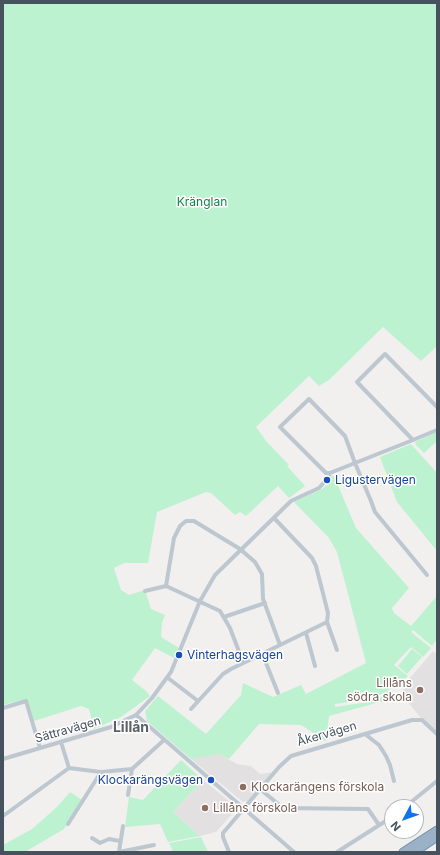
<!DOCTYPE html>
<html>
<head>
<meta charset="utf-8">
<style>
	body { margin:0 }
	#map { position:relative; width:440px; height:855px; overflow:hidden; background:#f2efef; font-family:Inter,sans-serif }
	canvas { display:block }
	.frame { position:absolute; inset:0; border:4px solid #46535e; pointer-events:none }
	.north { position:absolute; left:384px; top:799px; width:40px; height:40px; box-sizing:border-box; background:#fff; border:1px solid #b5babf; border-radius:50%; rotate:229deg; font-size:11px; font-weight:700; line-height:16px; text-align:center; color:#46535e }
	.north::after { content:''; display:block; margin:auto; width:14px; height:18px; background:#0f73ec; clip-path:polygon(50% 0,100% 100%,50% 72%,0 100%) }
</style>
</head>
<body>
<div id="map">
<canvas width="440" height="855"></canvas>
<div class="frame"></div>
<div class="north">N</div>
</div>
<script>
const g = document.querySelector('canvas').getContext('2d');
g.lineJoin = 'round';
function paint(path, color) { g.fillStyle = color; g.fill(path, 'evenodd'); }
const toPath = rows => new Path2D(rows.map(r => 'M' + r).join(''));
function strokePath(path, color, width, dash) { g.strokeStyle = color; g.lineWidth = width; g.lineCap = dash ? 'butt' : 'round'; g.setLineDash(dash || []); g.stroke(path); }
function drawText(font, color, halo, rows, align = 'center') {
  g.font = font + ' Inter,sans-serif'; g.lineWidth = 3; g.setLineDash([]); g.textBaseline = 'middle'; g.strokeStyle = halo; g.fillStyle = color; for (const [text, x, y, turn = 0] of rows) {
    g.save(); g.translate(x, y); g.rotate((+turn || 0) * Math.PI / 180); g.textAlign = isNaN(turn) ? turn : align; if (halo) g.strokeText(text, 0, 0); g.fillText(text, 0, 0); g.restore();
  }
}
const education = toPath([
	[433,651,437,654,437,731,421,718,402,695,404,685],
	[210,754,219,754,237,764,251,766,260,774,274,772,248,801,243,802,191,759],
	[203,780,234,805,234,812,216,832,200,836,173,812]
]);
const green = toPath([
	[3,3,437,3,437,346,421,361,383,327,330,379,319,386,309,376,256,427,266,441,289,465,287,466,305,486,289,498,278,486,246,516,240,512,235,515,211,493,206,492,157,512,148,563,124,563,114,568,121,590,129,595,145,590,151,609,165,615,162,623,161,637,179,648,174,658,155,648,132,680,146,691,150,696,121,717,94,729,89,709,81,706,34,721,26,699,3,705],
	[437,432,437,441,424,453,416,445,415,442],
	[411,444,437,473,437,551,397,502,380,457],
	[332,476,334,476,356,528,409,588,392,608,394,613,411,626,437,596,437,639,432,646,413,630,411,632,431,648,423,657,411,647,394,665,408,676,385,693,363,700,335,704,335,707,368,702,392,693,398,697,329,716,326,741,301,725,259,724,229,759,219,754,191,759,147,721,145,711,158,696,206,734,241,695,243,683,273,697,301,685,306,694,366,663,337,552,329,538,294,502,322,489,328,484],
	[412,649,422,657,407,674,398,666],
	[181,760,203,780,173,812,200,836,168,842,160,824,125,827,129,797,143,800],
	[70,792,82,800,64,829,25,852,3,852,3,845,32,829,57,807],
	[201,837,208,852,173,852,169,843]
]);
const minor = toPath([
	[413,440,357,382,385,354,437,407],
	[427,575,375,512,371,501,355,463,345,436,309,399,280,427,326,473,330,473,355,463,413,440,437,430],
	[145,591,166,586],
	[224,617,265,603],
	[327,622,337,650],
	[306,633,315,666],
	[262,653,278,693],
	[243,662,230,628,220,611,166,586,174,538,180,526,186,521,194,521,240,549,255,562,262,574,263,599,280,645],
	[168,678,198,701],
	[3,708,26,701,40,748],
	[191,709,223,674,231,669,327,622,328,613,316,566,312,558,274,518],
	[136,715,294,852],
	[365,734,379,745,386,756,390,765,394,781],
	[61,742,69,768],
	[3,759,111,727,136,715,152,698,171,672,200,601,215,575,291,501,319,488,328,478,330,473],
	[260,789,283,808,368,809,379,825],
	[128,795,132,769],
	[405,807,437,781],
	[3,816,69,768,101,772,132,769,164,740],
	[68,824,101,772],
	[92,838,100,843,109,839,120,841],
	[119,852,154,845],
	[119,852,123,826],
	[229,852,223,837,223,833,279,767,291,756,412,720,422,720,437,734],
	[337,852,392,817]
]);
const trunk = toPath([
	[403,852,437,830],
	[415,852,437,837]
]);
const markers = [
	[327,480,4,"#1a4fb4"],
	[179,655,4,"#1a4fb4"],
	[420,690,4,"#8d6e63"],
	[211,780,4,"#1a4fb4"],
	[243,787,4,"#8d6e63"],
	[205,808,4,"#8d6e63"]
];
const parkNames = [
	["Kränglan",202,202]
];
const transitNames = [
	["Ligustervägen",335,480],
	["Vinterhagsvägen",187,655],
	["Klockarängsvägen",203,780,"right"]
];
const educationNames = [
	["Lillåns",412,683,"right"],
	["södra skola",412,697,"right"],
	["Klockarängens förskola",251,787],
	["Lillåns förskola",213,808]
];
const streetNames = [
	["Sättravägen",68,730,-16],
	["Åkervägen",327,734,-16]
];
const quarterNames = [
	["Lillån",131,728]
];
paint(education, '#e3e0e1');
paint(green, '#bcf2d0');
strokePath(trunk, '#708ead', 9);
strokePath(minor, '#bcc7cf', 4);
strokePath(trunk, '#9ab1c8', 7);
for (const [x, y, r, color] of markers) { const dot = new Path2D(); dot.arc(x, y, r, 0, 2 * Math.PI); g.fillStyle = color; g.fill(dot); strokePath(dot, '#fff', 1.5); }
drawText('12px', '#128449', '#fff', parkNames);
drawText('12px', '#164399', '#fff', transitNames, 'left');
drawText('12px', '#785e54', '#fff', educationNames, 'left');
drawText('12px', '#46535e', '#fff', streetNames);
drawText('bold 14px', '#5b6065', '#fff', quarterNames);
</script>
</body>
</html>
